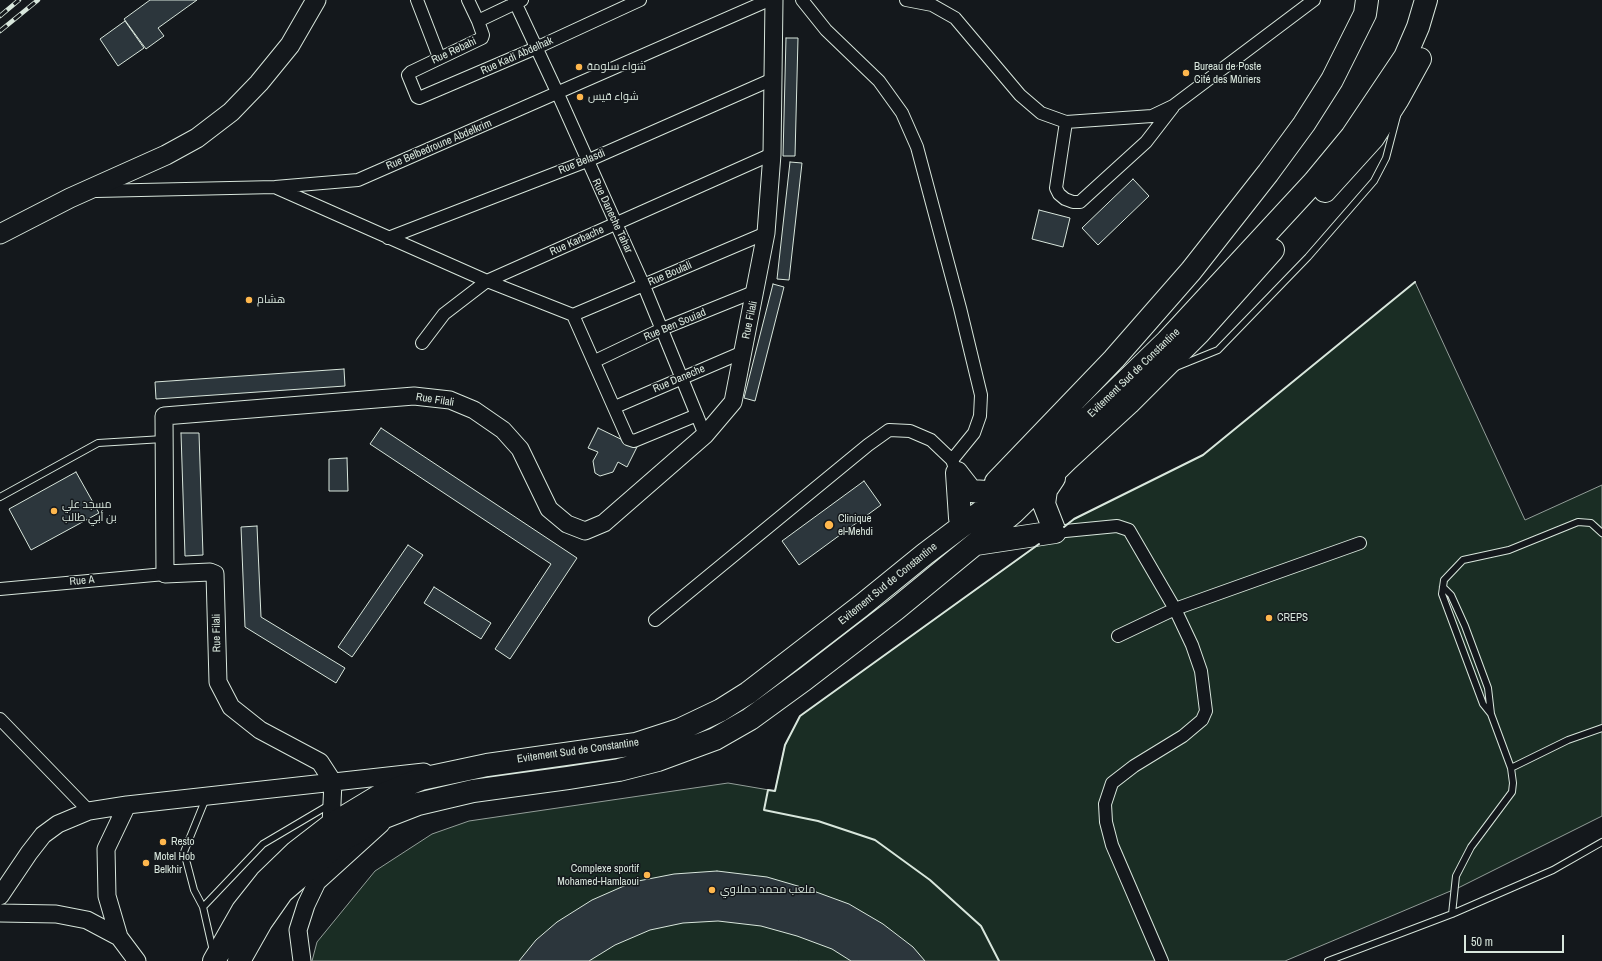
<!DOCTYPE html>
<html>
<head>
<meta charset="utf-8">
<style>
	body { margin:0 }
	#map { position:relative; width:1602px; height:961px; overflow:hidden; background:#14181c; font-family:"Archivo Narrow",sans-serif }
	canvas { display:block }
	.scale { position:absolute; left:1464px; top:935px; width:100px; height:18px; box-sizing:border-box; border:2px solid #d8e6dc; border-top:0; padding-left:5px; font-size:12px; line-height:14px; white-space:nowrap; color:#d8e6dc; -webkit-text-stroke:3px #14181c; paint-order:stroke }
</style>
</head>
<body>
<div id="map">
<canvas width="1602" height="961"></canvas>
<div class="scale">50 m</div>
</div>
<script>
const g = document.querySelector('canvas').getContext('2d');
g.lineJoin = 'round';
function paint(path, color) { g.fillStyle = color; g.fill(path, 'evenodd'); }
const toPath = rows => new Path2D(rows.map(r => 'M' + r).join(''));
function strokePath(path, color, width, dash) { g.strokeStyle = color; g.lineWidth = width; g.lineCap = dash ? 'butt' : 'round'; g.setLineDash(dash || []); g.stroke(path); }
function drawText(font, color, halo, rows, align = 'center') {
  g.font = font + ' "Archivo Narrow",Cairo,sans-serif'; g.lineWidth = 3; g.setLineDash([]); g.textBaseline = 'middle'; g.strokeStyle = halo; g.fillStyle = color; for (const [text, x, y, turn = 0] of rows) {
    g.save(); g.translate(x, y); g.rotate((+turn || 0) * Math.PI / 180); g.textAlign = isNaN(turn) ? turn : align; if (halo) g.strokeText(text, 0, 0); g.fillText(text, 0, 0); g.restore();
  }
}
const green = toPath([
	[1415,282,1525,520,1602,485,1602,816,1460,887,1285,961,312,961,317,942,375,871,432,834,469,821,728,783,775,791,785,745,800,716,1074,519,1203,455,1415,282]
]);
const building = toPath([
	[150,0,197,0,158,28,164,36,146,49,124,19,150,0],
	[125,21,144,48,118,66,100,39,125,21],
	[786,38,798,38,795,156,783,156,786,38],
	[790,162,802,163,789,280,777,279,790,162],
	[1133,179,1149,196,1098,245,1082,228,1133,179],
	[1039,210,1070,218,1063,247,1032,239,1039,210],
	[773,284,784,287,755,401,744,398,773,284],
	[344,369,345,386,156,399,155,382,344,369],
	[381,428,577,558,510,659,495,649,551,564,370,444,381,428],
	[598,428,637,447,627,467,618,462,613,472,600,476,595,473,593,461,598,452,588,448,598,428],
	[181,433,199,433,203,555,185,556,181,433],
	[347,458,348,491,329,491,329,459,347,458],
	[76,472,99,513,31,550,9,509,76,472],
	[864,481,881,505,799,565,782,541,864,481],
	[257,526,261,617,345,668,336,683,245,627,241,527,257,526],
	[408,545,423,555,352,657,338,647,408,545],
	[434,587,491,623,481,639,424,603,434,587],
	[717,871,767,877,808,889,849,904,883,924,913,947,925,961,851,961,832,949,797,936,761,926,718,921,683,923,650,930,615,945,589,961,519,961,536,940,557,922,592,900,633,882,674,874,717,871]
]);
const lane = toPath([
	[1176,367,1218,350,1308,257,1374,181,1386,158,1397,116],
	[0,497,98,443,163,439],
	[1443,587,1451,595,1465,626,1488,688,1491,714],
	[1511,768,1568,740,1602,728],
	[203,907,194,890,184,852,206,798],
	[1452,914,1456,876,1471,847,1512,792,1513,783,1511,768,1491,714,1483,704,1442,594,1444,580,1463,560,1509,550,1578,522,1591,523,1602,533],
	[213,951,203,907,263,844,329,805],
	[1328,961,1452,914,1553,870,1602,842]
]);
const street = toPath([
	[417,0,439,57],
	[468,0,478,21],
	[514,0,558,94,644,286,705,435],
	[522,0,478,21,483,35,482,38,411,72,408,75,417,97,419,98,536,48,640,0],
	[802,0,826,30,879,81,902,113,917,147,960,308,981,395,980,416,974,433,952,460],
	[906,0,932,5,955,18,1020,95,1041,113,1066,122,1152,116,1173,106,1314,0],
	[1066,122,1056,188,1059,194,1065,199,1073,202,1080,202,1146,142,1173,107],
	[277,188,487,281,573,315,628,439,634,441,697,415],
	[96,191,275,187,358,180,769,0],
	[388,238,587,161,773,79],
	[573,315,766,233],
	[422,343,444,314,487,281,772,154],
	[595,361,662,329,756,291],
	[615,407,743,352],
	[1055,532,1117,526,1129,530,1175,609,1192,645,1201,671,1206,711,1202,720,1183,736,1134,766,1112,783,1105,804,1106,822,1112,845,1162,961],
	[0,589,165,574],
	[655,620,868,445,889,430,910,431,931,440,952,460,955,468],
	[1118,636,1175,609,1360,543],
	[0,719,89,811]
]);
const secondary = toPath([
	[331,825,333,782,320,762,260,730,231,707,218,682,215,574,210,572,165,574,164,416,414,396,450,400,474,410,503,430,520,449,549,509,567,524,585,531,604,523,705,435,733,402,766,233,772,154,774,0],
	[0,896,29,853,43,835,58,824,89,811,127,805,424,772],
	[0,913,56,914,87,920,119,937,137,961],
	[119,937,107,896,106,849,127,805],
	[302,961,298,930,306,905,317,882,381,824]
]);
const primary = toPath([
	[0,234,70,198,166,155,197,138,231,112,259,83,290,45,316,0]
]);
const highway = toPath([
	[1325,191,1373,138,1398,99,1420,59],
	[957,473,960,518],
	[957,473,971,491,987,492],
	[996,482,1114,359,1191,271,1268,173,1304,124,1332,80,1365,14,1367,0],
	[976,544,1055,532,1044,504,1046,490,1054,478],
	[214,961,243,910,266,881,296,852,331,825,379,796,421,779,487,765,636,744,679,730,721,710,748,693,861,606,925,554,990,505,1091,415,1167,341,1314,182,1352,136,1405,57,1418,27,1426,0],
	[239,961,261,922,282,892,343,840,382,818,418,804,473,791,568,778,619,770,658,760,715,739,750,719,805,679,896,609,1014,512,1067,460,1129,403,1199,333,1273,250]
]);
const rail = toPath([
	[0,16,19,0],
	[0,31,38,0]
]);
const wall = toPath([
	[1064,527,1074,519,1203,455,1415,282],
	[999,961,981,926,930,880,875,840,818,821,764,810,768,790,775,791,785,745,800,716,1039,544]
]);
const markers = [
	[579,67,4,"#ffb74d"],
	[1186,73,4,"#ffb74d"],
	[580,97,4,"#ffb74d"],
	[249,300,4,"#ffb74d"],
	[54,511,4,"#ffb74d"],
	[829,525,5,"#ffb74d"],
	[1269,618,4,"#ffb74d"],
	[163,842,4,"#ffb74d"],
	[146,863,4,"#ffb74d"],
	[647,875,4,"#ffb74d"],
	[712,890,4,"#ffb74d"]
];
const streetNames = [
	["Rue Rebahi",454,51,-25],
	["Rue Kadi Abdelhak",517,56,-24],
	["Rue Belbedroune Abdelkrim",439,145,-23],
	["Rue Belasdi",582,162,-22],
	["Rue Daneche Tahar",612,216,65],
	["Rue Karbache",577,241,-24],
	["Rue Boulali",670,274,-23],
	["Rue Filali",750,320,-78],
	["Rue Ben Souiad",675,325,-23],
	["Evitement Sud de Constantine",1134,373,-44],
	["Rue Daneche",679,379,-23],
	["Rue Filali",435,400,9],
	["Rue A",82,581,-5],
	["Evitement Sud de Constantine",888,584,-39],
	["Rue Filali",217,633,-91],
	["Evitement Sud de Constantine",578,751,-8]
];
const poiNames = [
	["شواء سلومة",587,67],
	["Bureau de Poste",1194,67],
	["Cité des Mûriers",1194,80],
	["شواء قيس",588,97],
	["هشام",257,300],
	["مسجد علي",62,505],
	["بن أبي طالب",62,518],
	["Clinique",838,519],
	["el-Mehdi",838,532],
	["CREPS",1277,618],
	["Resto",171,842],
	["Motel Hob",154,857],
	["Belkhir",154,870],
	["Complexe sportif",639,869,"right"],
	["Mohamed-Hamlaoui",639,882,"right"],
	["ملعب محمد حملاوي",720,890]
];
paint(green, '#1a2d24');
strokePath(green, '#939e99', 1);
paint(building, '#2c363c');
strokePath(building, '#d8e6dc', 1);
strokePath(lane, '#d8e6dc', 8);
strokePath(street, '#d8e6dc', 14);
strokePath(secondary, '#d8e6dc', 19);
strokePath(primary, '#d8e6dc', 21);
strokePath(highway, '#d8e6dc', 24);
strokePath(lane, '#14181c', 6);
strokePath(street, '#14181c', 12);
strokePath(secondary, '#14181c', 17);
strokePath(primary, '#14181c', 19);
strokePath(highway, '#14181c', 22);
strokePath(rail, '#d8e6dc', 4.5);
strokePath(rail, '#14181c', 3, [9]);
strokePath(wall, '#d8e6dc', 2);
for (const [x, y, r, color] of markers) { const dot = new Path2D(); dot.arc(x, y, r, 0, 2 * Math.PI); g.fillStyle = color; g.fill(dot); strokePath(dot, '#14181c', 1.5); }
drawText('11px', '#d8e6dc', '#14181c', streetNames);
drawText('11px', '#d8e6dc', '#14181c', poiNames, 'left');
</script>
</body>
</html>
